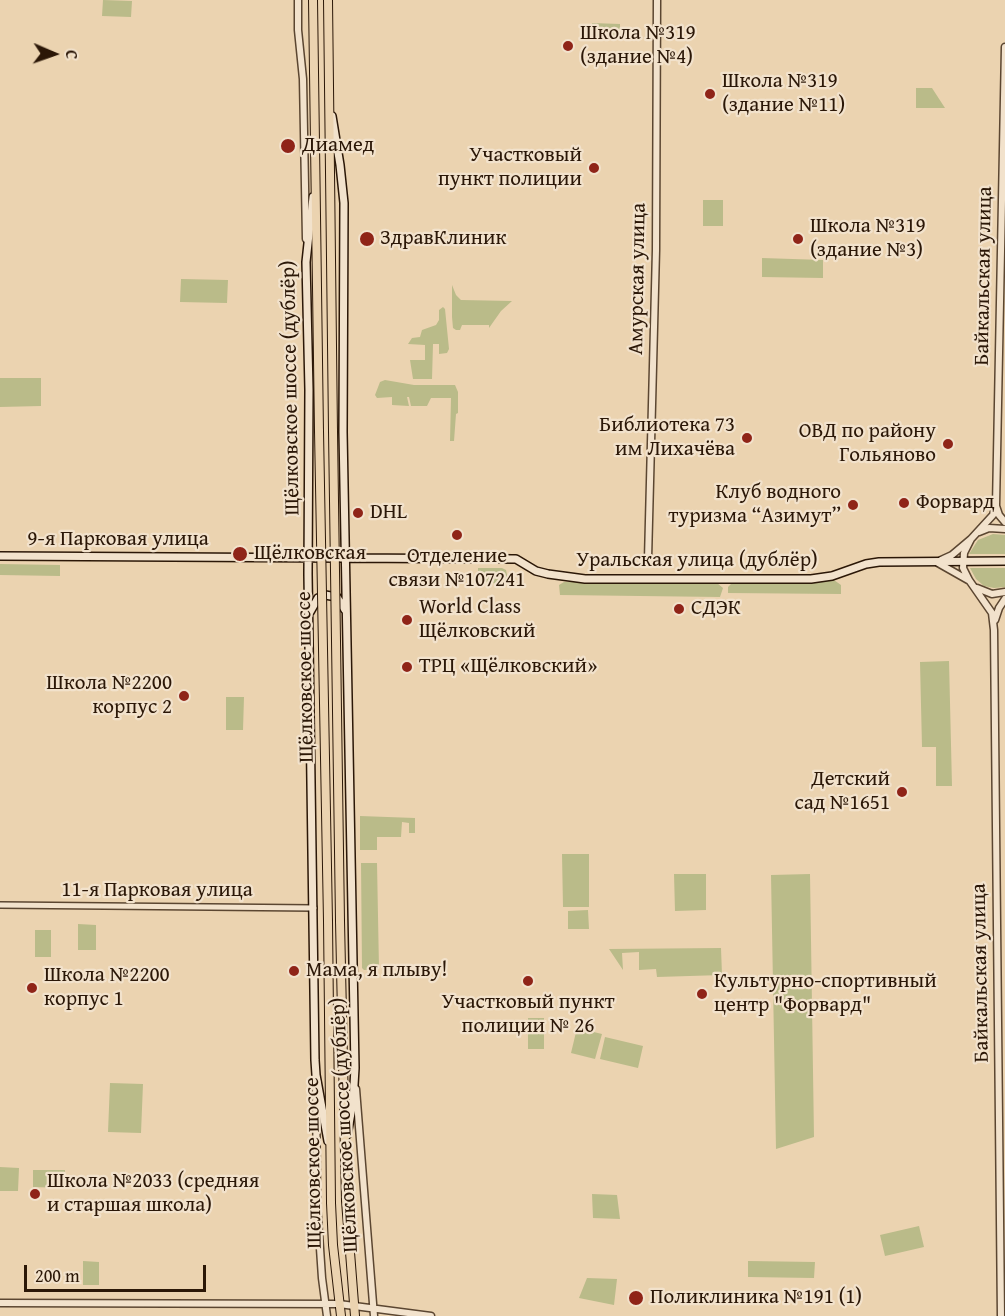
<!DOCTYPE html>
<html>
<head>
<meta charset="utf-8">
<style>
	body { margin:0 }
	#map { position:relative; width:1005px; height:1316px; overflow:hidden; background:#ebd3b0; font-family:"Gentium Book Plus",serif }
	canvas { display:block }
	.north { position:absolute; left:24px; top:24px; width:60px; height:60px; -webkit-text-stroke:4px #f2e2cc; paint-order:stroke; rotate:92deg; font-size:16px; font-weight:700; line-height:24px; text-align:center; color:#2b1707 }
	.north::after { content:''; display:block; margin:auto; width:21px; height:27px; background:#2b1707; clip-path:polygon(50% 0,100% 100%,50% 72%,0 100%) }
	.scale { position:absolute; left:24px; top:1265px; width:182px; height:27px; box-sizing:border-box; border:3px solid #2b1707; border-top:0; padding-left:8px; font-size:18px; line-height:21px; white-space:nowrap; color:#2b1707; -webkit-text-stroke:4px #f2e2cc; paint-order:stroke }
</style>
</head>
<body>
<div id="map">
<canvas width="1005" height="1316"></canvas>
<div class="north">С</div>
<div class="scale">200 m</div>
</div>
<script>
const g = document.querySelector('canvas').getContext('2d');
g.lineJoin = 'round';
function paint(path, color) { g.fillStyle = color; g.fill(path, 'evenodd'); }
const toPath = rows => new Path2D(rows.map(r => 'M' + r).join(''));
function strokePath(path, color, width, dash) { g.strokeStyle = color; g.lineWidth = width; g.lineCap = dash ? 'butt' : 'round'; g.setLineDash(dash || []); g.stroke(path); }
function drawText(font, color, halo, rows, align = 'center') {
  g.font = font + ' "Gentium Book Plus",serif'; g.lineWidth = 4.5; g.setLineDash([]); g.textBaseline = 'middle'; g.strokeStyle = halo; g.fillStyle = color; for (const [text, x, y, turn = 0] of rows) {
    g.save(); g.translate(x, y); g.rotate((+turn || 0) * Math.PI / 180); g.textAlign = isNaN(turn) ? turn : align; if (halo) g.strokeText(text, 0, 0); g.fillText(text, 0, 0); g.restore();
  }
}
const green = toPath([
	[103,0,132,1,131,17,102,16],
	[592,23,620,24,620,39,592,39],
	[916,88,932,88,945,108,916,108],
	[703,200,723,200,723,226,703,226],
	[762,258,823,260,823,278,762,277],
	[181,279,228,280,227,303,180,302],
	[452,285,456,295,461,300,512,301,501,311,489,328,489,325,462,325,460,330,456,330,453,328,452,317],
	[443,307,445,309,449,349,447,353,439,354,439,344,433,344,432,379,413,379,410,360,425,360,425,345,408,344,412,338,420,337,422,330,436,325,439,320,439,310],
	[0,378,41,378,41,406,0,407],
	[385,380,414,385,455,385,458,392,458,413,456,414,454,441,450,441,451,398,431,398,427,406,411,406,409,397,407,397,409,406,392,405,392,397,377,398,375,395,380,382],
	[993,534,1005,535,1005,554,969,554,978,540],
	[0,564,60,565,60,576,0,575],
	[478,568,502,568,506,570,508,579,506,582,499,584,478,581],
	[970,568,1005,568,1005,587,994,588,984,586,976,579],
	[834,580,841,585,841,594,728,593,728,587,732,583,811,583],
	[564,582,717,583,723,588,720,597,560,595,559,585],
	[949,661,952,786,936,786,936,747,922,747,920,662],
	[226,697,244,697,243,730,226,730],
	[360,816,415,818,415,833,409,833,409,823,402,822,401,837,377,837,377,850,360,850],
	[562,854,589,854,589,907,563,907],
	[361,863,377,863,379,969,364,970,362,968],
	[674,874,706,874,706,910,675,911],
	[810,874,814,1137,776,1149,771,875],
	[588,910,589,929,568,929,568,911],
	[78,924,96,925,96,950,78,950],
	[35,930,51,930,51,957,35,957],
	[721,948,722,975,657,977,656,969,639,970,639,952,622,953,623,970,609,949],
	[528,1018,544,1018,544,1049,528,1049],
	[577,1028,602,1034,595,1059,571,1053],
	[605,1037,643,1046,638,1068,600,1059],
	[110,1083,143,1084,141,1133,108,1132],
	[0,1167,19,1168,18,1191,0,1191],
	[33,1170,65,1170,64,1188,33,1187],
	[592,1194,617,1195,620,1219,593,1218],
	[919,1226,924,1247,885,1256,880,1235],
	[83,1261,99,1262,99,1285,83,1285],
	[748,1261,815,1262,814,1278,748,1277],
	[587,1278,617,1279,614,1305,579,1298]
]);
const minor = toPath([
	[0,905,314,908]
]);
const tertiary = toPath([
	[298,0,298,30,303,79,306,239],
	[1005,47,996,506,999,515,1005,522],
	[979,532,989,528,1005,529],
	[971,539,964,553,963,568,969,580,992,613,994,630,1001,1316],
	[648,559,656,250,657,0],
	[941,560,952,555,971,539,993,515,996,506],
	[938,563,968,580],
	[977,588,992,594,1005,592],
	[995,620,999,608,1005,599],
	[316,1085,317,1204,322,1278,327,1316],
	[356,1089,374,1316],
	[0,1303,339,1304,431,1316]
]);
const secondary = toPath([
	[332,116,340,165,344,203,343,432,355,1068,353,1102,347,1135],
	[313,197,306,262,309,390,308,574,315,1060,316,1075,328,1141],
	[0,556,516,559,536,571,548,574,585,579,811,579,832,576,866,564,879,562,1005,561],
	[310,612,318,598,325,595,337,597,345,610]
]);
const primary = toPath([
	[313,0,319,431],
	[328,0,333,431],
	[328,921,331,1203,333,1245,341,1316],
	[340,921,346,1201,355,1316]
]);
const primaryBridge = toPath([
	[319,431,328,921],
	[333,431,340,921]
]);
const markers = [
	[568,46,6,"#8f2418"],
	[710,94,6,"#8f2418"],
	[288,146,8,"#8f2418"],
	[594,168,6,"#8f2418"],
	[367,239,8,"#8f2418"],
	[798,239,6,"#8f2418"],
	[747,438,6,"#8f2418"],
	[948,444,6,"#8f2418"],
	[904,503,6,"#8f2418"],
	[853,505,6,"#8f2418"],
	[358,513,6,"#8f2418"],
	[457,535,6,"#8f2418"],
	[240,554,8,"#8f2418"],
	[679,609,6,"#8f2418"],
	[407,620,6,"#8f2418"],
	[407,667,6,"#8f2418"],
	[184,696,6,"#8f2418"],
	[902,792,6,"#8f2418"],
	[294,971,6,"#8f2418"],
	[528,981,6,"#8f2418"],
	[32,988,6,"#8f2418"],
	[702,994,6,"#8f2418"],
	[35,1194,6,"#8f2418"],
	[636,1298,8,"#8f2418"]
];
const poiNames = [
	["Школа №319",580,34],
	["(здание №4)",580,58],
	["Школа №319",722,82],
	["(здание №11)",722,106],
	["Диамед",302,146],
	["Участковый",582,156,"right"],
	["пункт полиции",582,180,"right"],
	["Школа №319",810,227],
	["(здание №3)",810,251],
	["ЗдравКлиник",380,239],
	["Библиотека 73",735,426,"right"],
	["им Лихачёва",735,450,"right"],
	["ОВД по району",936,432,"right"],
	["Гольяново",936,456,"right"],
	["Клуб водного",841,493,"right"],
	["туризма “Азимут”",841,517,"right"],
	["Форвард",916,503],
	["DHL",370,513],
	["Щёлковская",254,554],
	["Отделение",457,557,"center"],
	["связи №107241",457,581,"center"],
	["World Class",419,608],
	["Щёлковский",419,632],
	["СДЭК",691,609],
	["ТРЦ «Щёлковский»",419,667],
	["Школа №2200",172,684,"right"],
	["корпус 2",172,708,"right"],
	["Детский",890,780,"right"],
	["сад №1651",890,804,"right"],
	["Мама, я плыву!",306,971],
	["Школа №2200",44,976],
	["корпус 1",44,1000],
	["Культурно-спортивный",714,982],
	["центр \"Форвард\"",714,1006],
	["Участковый пункт",528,1003,"center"],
	["полиции № 26",528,1027,"center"],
	["Школа №2033 (средняя",47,1182],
	["и старшая школа)",47,1206],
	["Поликлиника №191 (1)",650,1298]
];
const streetNames = [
	["Байкальская улица",984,276,-89],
	["Амурская улица",638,279,-89],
	["Щёлковское шоссе (дублёр)",291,388,-91],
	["9-я Парковая улица",118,540],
	["Уральская улица (дублёр)",697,561],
	["Щёлковское шоссе",306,677,-91],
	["11-я Парковая улица",157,891],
	["Байкальская улица",981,973,-91],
	["Щёлковское шоссе (дублёр)",345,1125,-93],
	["Щёлковское шоссе",314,1163,-91]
];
paint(green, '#babb89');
strokePath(minor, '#5b4631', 8);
strokePath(tertiary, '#5b4631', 9);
strokePath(secondary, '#2b1707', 10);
strokePath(primary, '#2b1707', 10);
strokePath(minor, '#f2e2cc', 5);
strokePath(tertiary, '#f2e2cc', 6);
strokePath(secondary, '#f2e2cc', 7);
strokePath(primary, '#ebd3b0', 8);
strokePath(primaryBridge, '#2b1707', 10, []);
strokePath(primaryBridge, '#ebd3b0', 8);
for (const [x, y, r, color] of markers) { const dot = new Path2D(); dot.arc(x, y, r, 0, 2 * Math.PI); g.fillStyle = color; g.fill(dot); strokePath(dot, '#f2e2cc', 2); }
drawText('21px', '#2b1707', '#f2e2cc', poiNames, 'left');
drawText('21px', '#2b1707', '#f2e2cc', streetNames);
</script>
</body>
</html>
